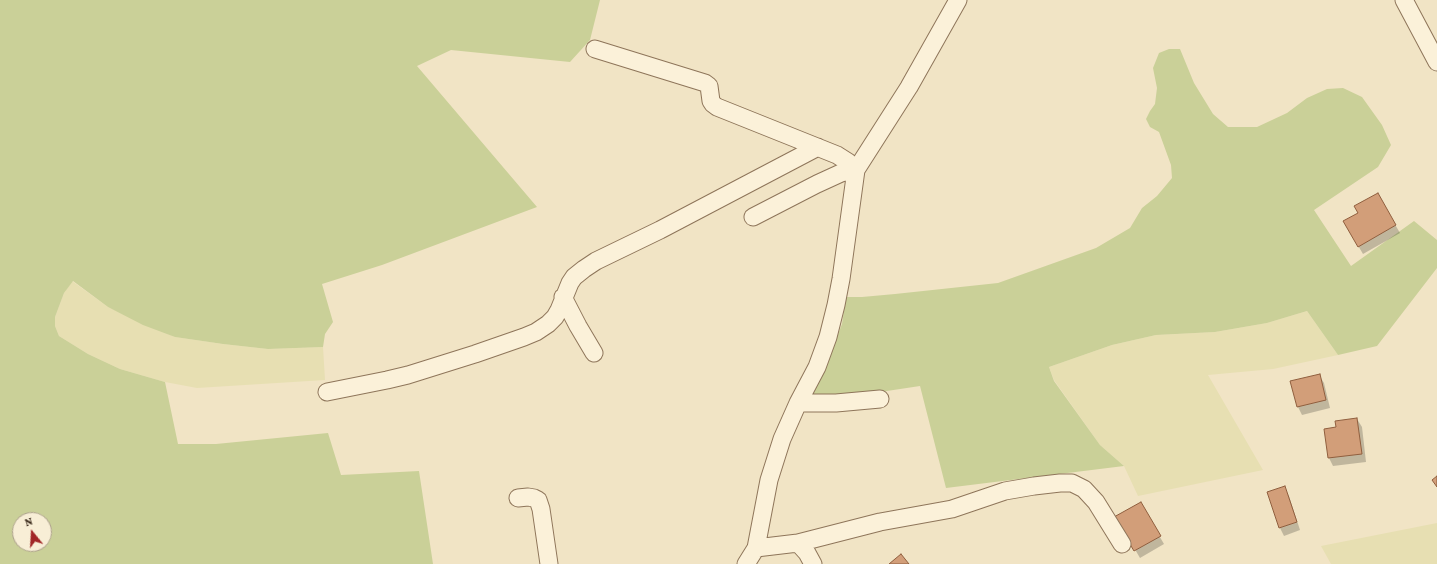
<!DOCTYPE html>
<html>
<head>
<meta charset="utf-8">
<style>
	body { margin:0 }
	#map { position:relative; width:1437px; height:564px; overflow:hidden; background:#f1e4c5; font-family:"Crimson Pro",serif }
	canvas { display:block }
	.north { position:absolute; left:12px; top:512px; width:40px; height:40px; box-sizing:border-box; background:#f8eed6; border:1px solid #ada18c; border-radius:50%; rotate:342deg; font-size:11px; font-weight:700; line-height:16px; text-align:center; color:#3d2d1e }
	.north::after { content:''; display:block; margin:auto; width:14px; height:18px; background:#a12627; clip-path:polygon(50% 0,100% 100%,50% 72%,0 100%) }
</style>
</head>
<body>
<div id="map">
<canvas width="1437" height="564"></canvas>
<div class="north">N</div>
</div>
<script>
const g = document.querySelector('canvas').getContext('2d');
g.lineJoin = 'round';
function paint(path, color) { g.fillStyle = color; g.fill(path, 'evenodd'); }
const toPath = rows => new Path2D(rows.map(r => 'M' + r).join(''));
function strokePath(path, color, width, dash) { g.strokeStyle = color; g.lineWidth = width; g.lineCap = dash ? 'butt' : 'round'; g.setLineDash(dash || []); g.stroke(path); }
const farmland = toPath([
	[72,281,108,307,175,337,223,344,268,349,323,347,325,380,197,388,165,382,120,369,88,354,59,336,55,326,55,317,64,293],
	[1307,311,1338,355,1273,369,1208,375,1263,470,1138,496,1124,466,1100,445,1054,380,1049,367,1112,345,1156,335,1215,332,1267,323],
	[1437,523,1437,564,1331,564,1321,546]
]);
const green = toPath([
	[0,0,600,0,590,40,570,62,451,50,417,66,537,207,382,265,322,284,333,322,325,334,323,347,268,349,223,344,175,337,143,325,108,307,73,281,64,293,55,317,55,326,59,336,88,354,120,369,165,382,178,444,216,444,328,433,341,475,419,471,433,564,0,564],
	[20,520,44,520,44,544,20,544],
	[1169,49,1180,49,1194,83,1213,114,1228,127,1257,127,1287,113,1307,98,1327,89,1343,88,1362,97,1382,125,1391,145,1378,167,1314,210,1351,266,1414,221,1437,240,1437,268,1377,346,1338,355,1307,311,1267,323,1215,332,1156,335,1112,345,1049,367,1054,381,1100,445,1124,466,946,488,920,386,867,394,810,397,831,352,842,324,846,297,862,297,895,294,998,283,1096,248,1130,228,1142,208,1157,196,1172,178,1171,165,1159,132,1150,127,1146,119,1150,111,1155,104,1157,88,1153,68,1159,53]
]);
const shadow = toPath([
	[1377,194,1400,233,1363,254,1344,222,1359,213],
	[1319,375,1324,383,1330,408,1302,415,1298,407],
	[1357,419,1362,427,1366,462,1333,466,1329,458,1325,429,1337,428],
	[1284,488,1289,496,1300,530,1284,536,1280,528,1268,493],
	[1140,503,1164,544,1140,558,1116,517]
]);
const building = toPath([
	[1378,193,1396,225,1358,247,1343,221,1358,213,1354,206,1378,193],
	[1320,374,1326,400,1297,407,1290,381,1320,374],
	[1357,418,1362,454,1328,458,1324,429,1336,427,1335,421,1357,418],
	[1437,476,1437,487,1432,480,1437,476],
	[1285,486,1297,522,1279,528,1267,492,1285,486],
	[1141,502,1161,536,1134,551,1114,517,1141,502],
	[901,554,909,564,889,564,901,554]
]);
const street = toPath([
	[1404,0,1437,62],
	[595,49,705,83,709,86,711,101,713,104,717,107,837,155,848,162,856,170],
	[753,217,817,184,841,173,856,170],
	[563,297,578,326,594,353],
	[327,392,387,380,408,375,475,354,524,337,536,332,548,324,555,317,559,310,570,283,574,277,584,269,596,261,660,230,818,147],
	[798,403,836,403,880,399],
	[518,498,528,497,534,498,538,500,541,509,549,564],
	[798,543,807,553,813,564],
	[756,548,798,543,880,522,952,509,1005,491,1034,486,1060,483,1072,483,1084,489,1096,502,1122,544],
	[746,564,756,548,769,480,782,439,798,403,817,367,828,337,836,305,841,279,856,170,909,87,958,0]
]);
paint(farmland, '#e7dfb2');
paint(green, '#cad098');
paint(shadow, '#0003');
paint(building, '#d29e79');
strokePath(building, '#8f5e3e', 1);
strokePath(street, '#8e755a', 19);
strokePath(street, '#fbf1d9', 17);
</script>
</body>
</html>
